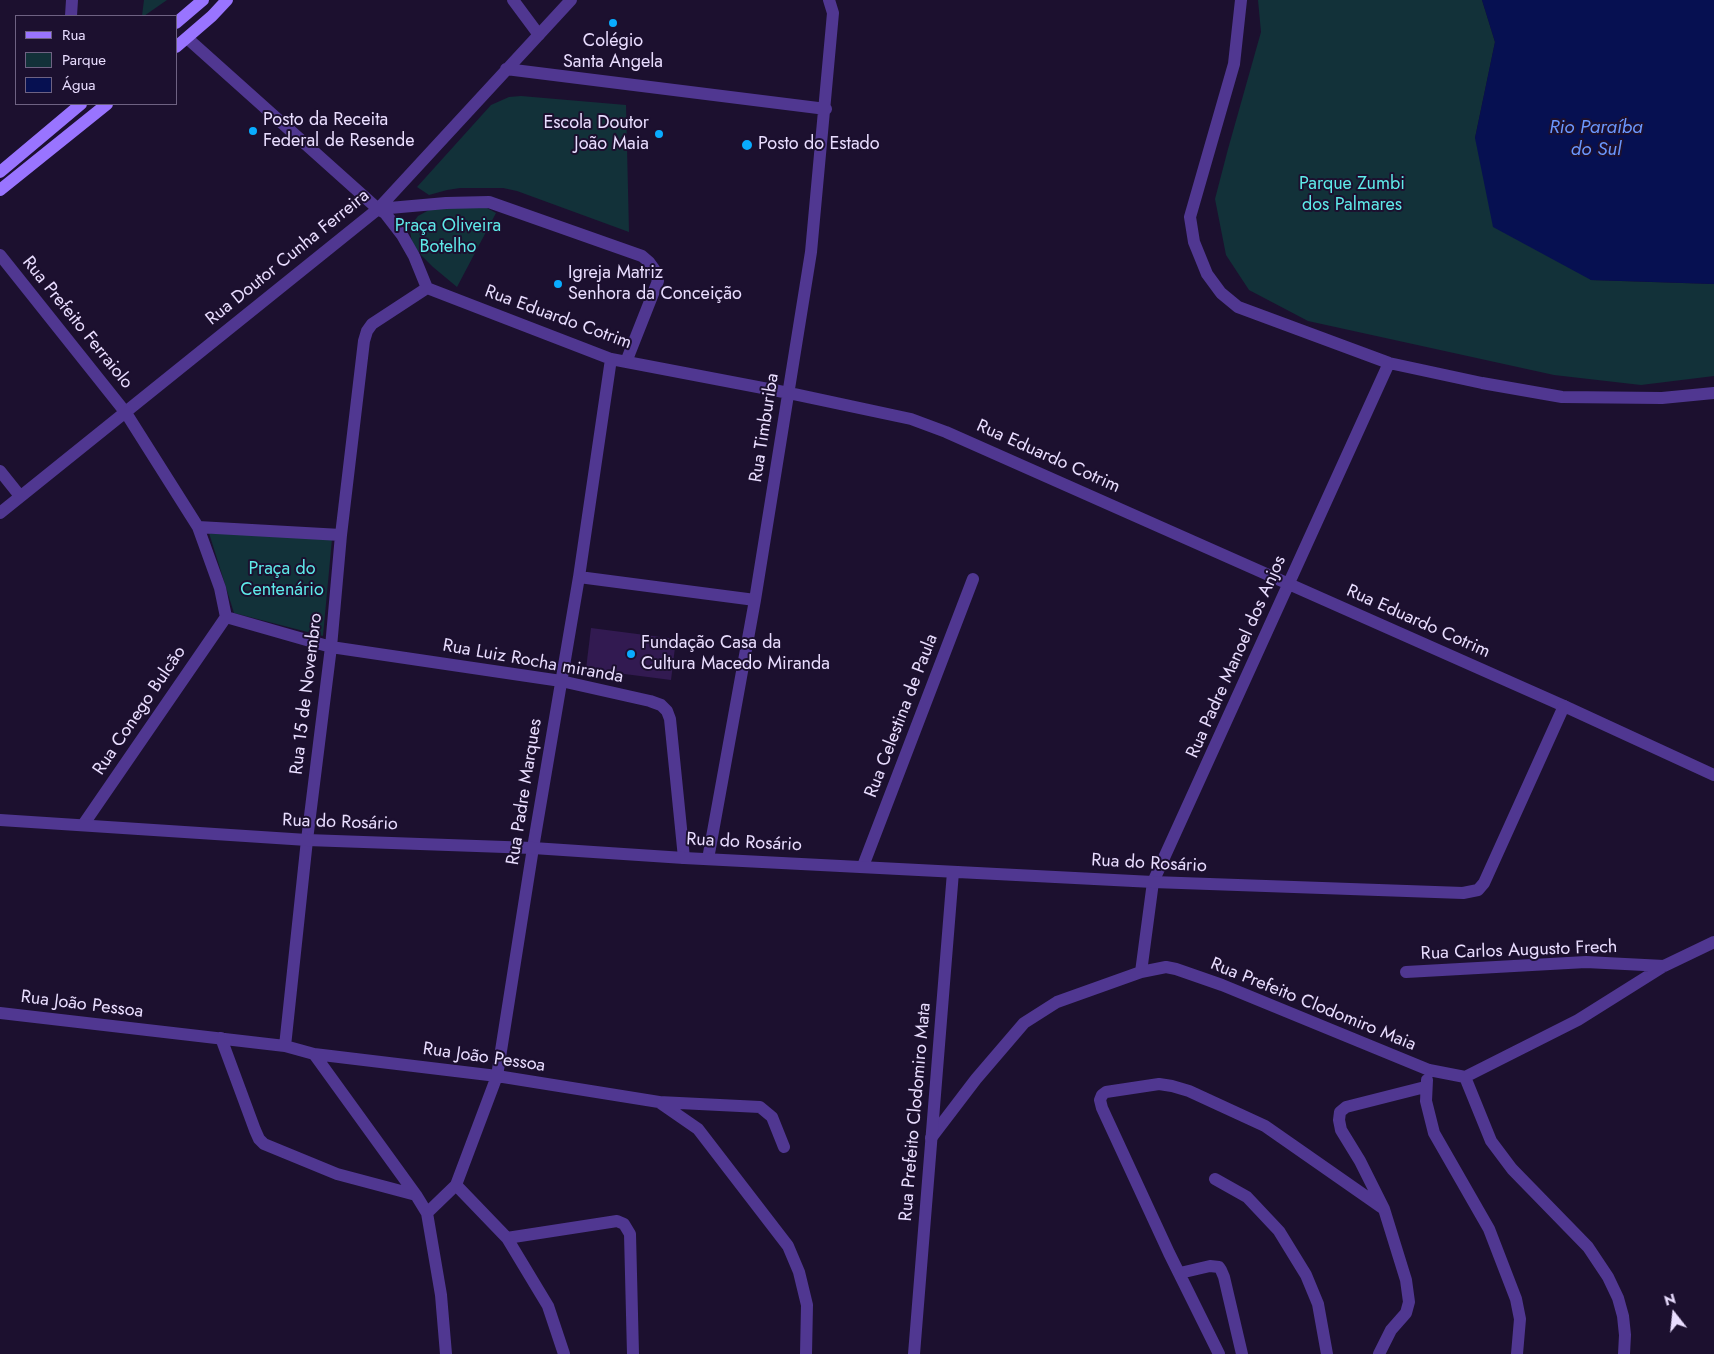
<!DOCTYPE html>
<html>
<head>
<meta charset="utf-8">
<style>
	body { margin:0 }
	#map { position:relative; width:1714px; height:1354px; overflow:hidden; background:#1c102f; font-family:Jost,sans-serif }
	canvas { display:block }
	.legend { position:absolute; left:15px; top:15px; width:162px; height:90px; box-sizing:border-box; background:#1c102f; border:1px solid #6e6282; margin:0; padding:6px 9px; list-style:none; font-size:15px; color:#e9ddff }
	.legend li { display:flex; align-items:center; gap:10px; height:25px }
	.legend b { width:25px; border:1px solid #6e6282 }
	.north { position:absolute; left:1649px; top:1289px; width:50px; height:50px; -webkit-text-stroke:4px #1c102f; paint-order:stroke; rotate:344deg; font-size:14px; font-weight:700; line-height:20px; text-align:center; color:#e9ddff }
	.north::after { content:''; display:block; margin:auto; width:18px; height:22px; background:#e9ddff; clip-path:polygon(50% 0,100% 100%,50% 72%,0 100%) }
</style>
</head>
<body>
<div id="map">
<canvas width="1714" height="1354"></canvas>
<ul class="legend">
<li><b style="height:6px;background:#9974ff"></b>Rua</li>
<li><b style="height:14px;background:#123139"></b>Parque</li>
<li><b style="height:14px;background:#061051"></b>Água</li>
</ul>
<div class="north">N</div>
</div>
<script>
const g = document.querySelector('canvas').getContext('2d');
g.lineJoin = 'round';
function paint(path, color) { g.fillStyle = color; g.fill(path, 'evenodd'); }
const toPath = rows => new Path2D(rows.map(r => 'M' + r).join(''));
function strokePath(path, color, width, dash) { g.strokeStyle = color; g.lineWidth = width; g.lineCap = dash ? 'butt' : 'round'; g.setLineDash(dash || []); g.stroke(path); }
function drawText(font, color, halo, rows, align = 'center') {
  g.font = font + ' Jost,sans-serif'; g.lineWidth = 4; g.setLineDash([]); g.textBaseline = 'middle'; g.strokeStyle = halo; g.fillStyle = color; for (const [text, x, y, turn = 0] of rows) {
    g.save(); g.translate(x, y); g.rotate((+turn || 0) * Math.PI / 180); g.textAlign = isNaN(turn) ? turn : align; if (halo) g.strokeText(text, 0, 0); g.fillText(text, 0, 0); g.restore();
  }
}
const green = toPath([
	[144,0,167,0,144,16,142,16],
	[1258,0,1482,0,1495,42,1475,138,1591,280,1714,284,1714,376,1641,385,1554,375,1308,321,1249,290,1226,255,1215,199,1228,149,1261,32],
	[521,96,626,105,629,232,517,191,503,188,460,188,447,190,429,195,417,187,491,105,509,97],
	[477,207,487,208,496,213,457,287,433,267,421,255,412,243,410,230,412,224,418,216,431,209],
	[209,533,332,539,323,636,234,613]
]);
const water = toPath([
	[1482,0,1714,0,1714,284,1591,280,1493,227,1475,138,1495,42]
]);
const building = toPath([
	[591,628,676,639,671,680,586,669]
]);
const minor = toPath([
	[513,0,539,35],
	[1241,0,1234,64,1190,217,1194,242,1207,274,1221,293,1238,307,1389,363,1482,383,1562,397,1662,398,1714,393],
	[71,16,72,0],
	[187,38,378,209,385,213,402,235,414,256,427,288,611,359,789,393,911,419,946,432,1564,706],
	[506,69,826,109],
	[378,209,446,203,489,202,642,256,649,262,654,269,658,281,626,362],
	[0,255,126,413,198,527,220,588,226,617],
	[0,471,20,496],
	[0,513,378,209,571,0],
	[198,527,341,535],
	[579,577,755,600],
	[226,617,331,647,561,681,650,701,661,705,667,711,670,719,684,858],
	[83,825,226,617],
	[708,859,755,600,811,252,833,13,829,0],
	[863,866,973,579],
	[1141,972,1153,882,1389,363],
	[1406,972,1586,962,1664,966],
	[0,1013,285,1046,314,1054,497,1076,659,1102,698,1129,788,1246,799,1272,807,1305,806,1354],
	[221,1038,255,1130,259,1139,264,1144,337,1174,416,1195],
	[285,1046,307,840,331,647,341,535,364,341,367,331,372,324,427,288],
	[314,1054,416,1195,427,1213,441,1295,446,1354],
	[1465,1077,1491,1141,1512,1169,1588,1247,1608,1277,1618,1298,1623,1316,1625,1335,1624,1354],
	[1427,1080,1426,1101,1434,1133,1489,1229,1516,1299,1520,1319,1517,1354],
	[659,1102,760,1107,772,1117,784,1147],
	[931,1138,976,1079,1024,1023,1057,1002,1141,972,1166,967,1176,969,1222,985,1429,1070,1465,1077,1578,1020,1664,966,1714,942],
	[1215,1179,1247,1197,1279,1231,1306,1275,1318,1304,1327,1354],
	[456,1185,507,1238,548,1306,564,1354],
	[427,1213,456,1185,497,1076,533,848,579,577,611,359],
	[507,1238,617,1221,624,1224,630,1234,633,1354],
	[1180,1273,1210,1266,1219,1267,1221,1270,1224,1277,1242,1354],
	[1219,1354,1169,1253,1102,1108,1100,1100,1102,1095,1106,1092,1159,1084,1172,1086,1189,1091,1265,1126,1384,1209],
	[1379,1354,1391,1330,1406,1313,1409,1302,1406,1280,1384,1209,1360,1161,1341,1130,1339,1120,1340,1112,1346,1107,1425,1087]
]);
const tertiary = toPath([
	[0,820,307,840,533,848,684,858,1153,882,1463,893,1478,890,1484,883,1564,706,1714,775],
	[914,1354,953,872]
]);
const secondary = toPath([
	[176,23,203,0],
	[176,47,212,16,227,0],
	[0,172,81,104],
	[0,190,107,104]
]);
const markers = [
	[613,23,5,"#09acff"],
	[253,131,5,"#09acff"],
	[659,134,5,"#09acff"],
	[747,145,6,"#09acff"],
	[558,284,5,"#09acff"],
	[631,654,5,"#09acff"]
];
const poiNames = [
	["Colégio",613,42,"center"],
	["Santa Angela",613,63,"center"],
	["Posto da Receita",263,121],
	["Federal de Resende",263,142],
	["Escola Doutor",649,124,"right"],
	["João Maia",649,145,"right"],
	["Posto do Estado",758,145],
	["Igreja Matriz",568,274],
	["Senhora da Conceição",568,295],
	["Fundação Casa da",641,644],
	["Cultura Macedo Miranda",641,665]
];
const parkNames = [
	["Parque Zumbi",1352,185],
	["dos Palmares",1352,206],
	["Praça Oliveira",448,227],
	["Botelho",448,248],
	["Praça do",282,570],
	["Centenário",282,591]
];
const streetNames = [
	["Rua Doutor Cunha Ferreira",288,258,-39],
	["Rua Eduardo Cotrim",558,318,20],
	["Rua Prefeito Ferraiolo",77,323,51],
	["Rua Timburiba",765,428,-81],
	["Rua Eduardo Cotrim",1048,457,24],
	["Rua Eduardo Cotrim",1418,622,24],
	["Rua Padre Manoel dos Anjos",1237,657,-66],
	["Rua Luiz Rocha miranda",533,662,10],
	["Rua 15 de Novembro",307,694,-83],
	["Rua Conego Bulcão",140,711,-56],
	["Rua Celestina de Paula",902,716,-69],
	["Rua Padre Marques",525,792,-81],
	["Rua do Rosário",340,823,2],
	["Rua do Rosário",744,843,3],
	["Rua do Rosário",1149,864,3],
	["Rua Carlos Augusto Frech",1519,951,-2],
	["Rua João Pessoa",82,1005,7],
	["Rua Prefeito Clodomiro Maia",1313,1005,22],
	["Rua João Pessoa",484,1058,8],
	["Rua Prefeito Clodomiro Mata",916,1112,-85]
];
const waterNames = [
	["Rio Paraíba",1596,128],
	["do Sul",1596,150]
];
paint(green, '#123139');
paint(water, '#061051');
paint(building, '#321a51');
strokePath(minor, '#503791', 12);
strokePath(tertiary, '#503791', 12);
strokePath(secondary, '#9974ff', 12);
for (const [x, y, r, color] of markers) { const dot = new Path2D(); dot.arc(x, y, r, 0, 2 * Math.PI); g.fillStyle = color; g.fill(dot); strokePath(dot, '#1c102f', 2); }
drawText('18px', '#e9ddff', '#1c102f', poiNames, 'left');
drawText('18px', '#5eeae9', '#1c102f', parkNames);
drawText('18px', '#e9ddff', '#1c102f', streetNames);
drawText('italic 19px', '#6b98ff', '#1c102f', waterNames);
</script>
</body>
</html>
